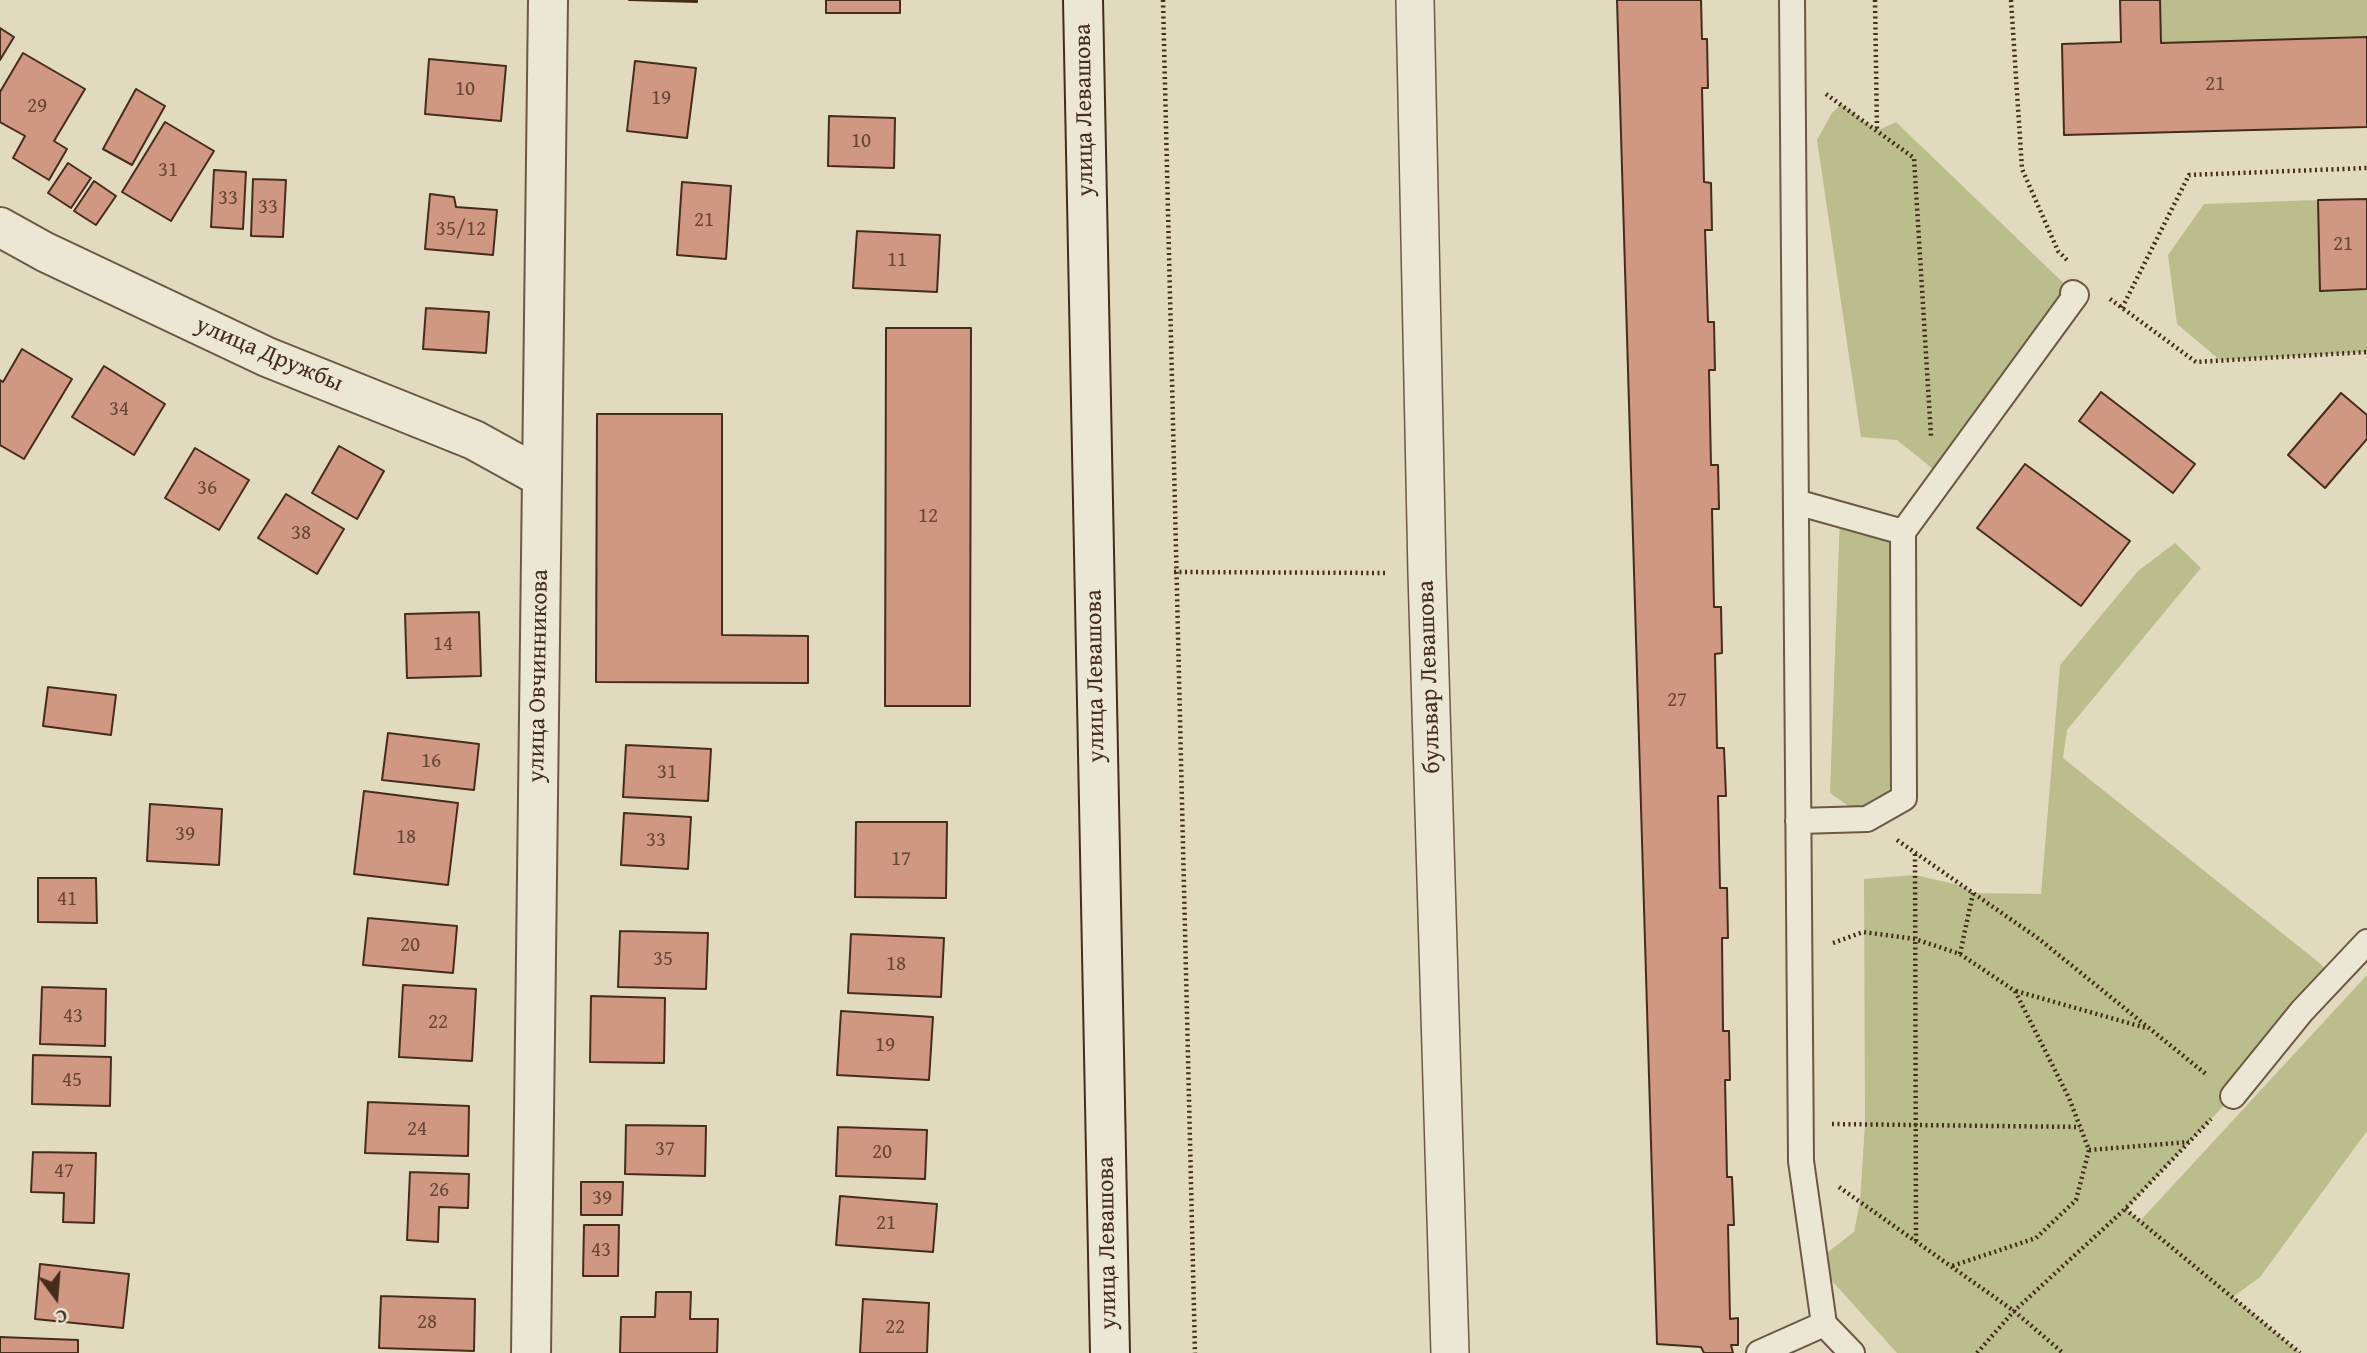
<!DOCTYPE html>
<html>
<head>
<meta charset="utf-8">
<style>
	body { margin:0 }
	#map { position:relative; width:2367px; height:1353px; overflow:hidden; background:#e2dabe; font-family:"Gentium Book Plus",serif }
	canvas { display:block }
	.north { position:absolute; left:21px; top:1262px; width:70px; height:70px; -webkit-text-stroke:5px #ece7d5; paint-order:stroke; rotate:164deg; font-size:19px; font-weight:700; line-height:28px; text-align:center; color:#452c1b }
	.north::after { content:''; display:block; margin:auto; width:24px; height:32px; background:#452c1b; clip-path:polygon(50% 0,100% 100%,50% 72%,0 100%) }
</style>
</head>
<body>
<div id="map">
<canvas width="2367" height="1353"></canvas>
<div class="north">С</div>
</div>
<script>
const g = document.querySelector('canvas').getContext('2d');
g.lineJoin = 'round';
function paint(path, color) { g.fillStyle = color; g.fill(path, 'evenodd'); }
const toPath = rows => new Path2D(rows.map(r => 'M' + r).join(''));
function strokePath(path, color, width, dash) { g.strokeStyle = color; g.lineWidth = width; g.lineCap = dash ? 'butt' : 'round'; g.setLineDash(dash || []); g.stroke(path); }
function drawText(font, color, halo, rows, align = 'center') {
  g.font = font + ' "Gentium Book Plus",serif'; g.lineWidth = 5; g.setLineDash([]); g.textBaseline = 'middle'; g.strokeStyle = halo; g.fillStyle = color; for (const [text, x, y, turn = 0] of rows) {
    g.save(); g.translate(x, y); g.rotate((+turn || 0) * Math.PI / 180); g.textAlign = isNaN(turn) ? turn : align; if (halo) g.strokeText(text, 0, 0); g.fillText(text, 0, 0); g.restore();
  }
}
const green = toPath([
	[2160,0,2367,0,2367,37,2161,43],
	[1841,104,1877,131,1896,122,2076,295,1935,489,1933,469,1897,440,1861,437,1817,140,1832,113],
	[2318,200,2321,290,2367,289,2367,352,2220,360,2177,324,2168,255,2204,204],
	[1840,514,1903,532,1904,798,1867,819,1830,793],
	[2175,543,2201,568,2067,730,2063,758,2322,965,2332,979,2233,1096,2126,1209,2140,1221,2367,975,2367,1131,2260,1277,2233,1297,2300,1353,1897,1353,1815,1262,1854,1232,1860,1202,1865,1124,1864,879,1915,875,1963,886,1973,893,2041,894,2060,665,2138,571]
]);
const building = toPath([
	[629,0,697,0,697,2,629,0],
	[826,0,900,0,900,13,826,13,826,0],
	[1617,0,1701,0,1702,39,1707,39,1708,88,1702,88,1704,182,1711,183,1712,230,1705,230,1708,322,1714,322,1715,370,1709,370,1711,465,1718,465,1719,509,1712,509,1714,607,1721,607,1722,653,1715,654,1717,748,1724,748,1726,796,1718,796,1720,888,1727,888,1728,938,1722,938,1723,1031,1729,1031,1730,1080,1725,1080,1727,1177,1732,1177,1734,1225,1728,1225,1730,1319,1738,1318,1738,1345,1731,1345,1733,1353,1704,1353,1701,1347,1657,1344,1617,0],
	[2120,0,2160,0,2161,43,2367,37,2367,127,2064,135,2062,44,2121,42,2120,0],
	[0,28,14,37,0,60,0,28],
	[23,53,85,89,54,141,67,149,49,180,13,158,25,136,0,122,0,92,23,53],
	[429,59,506,66,501,121,425,114,429,59],
	[635,61,696,68,687,138,627,131,635,61],
	[136,89,165,106,132,165,103,149,136,89],
	[829,116,895,118,894,168,828,166,829,116],
	[165,122,214,151,171,221,122,192,165,122],
	[68,163,91,178,71,208,48,193,68,163],
	[214,170,246,172,243,229,211,227,214,170],
	[253,179,286,180,283,237,251,236,253,179],
	[94,181,116,196,96,225,74,211,94,181],
	[682,182,731,186,726,259,677,255,682,182],
	[430,194,454,197,456,207,497,210,493,255,425,249,430,194],
	[2367,199,2367,289,2320,291,2318,200,2367,199],
	[857,231,940,235,937,292,853,288,857,231],
	[426,308,489,312,486,353,423,349,426,308],
	[886,328,971,328,970,706,885,706,886,328],
	[22,349,72,379,24,459,0,445,0,380,3,382,22,349],
	[104,366,165,404,134,455,72,417,104,366],
	[2101,392,2195,464,2173,493,2079,421,2101,392],
	[2341,393,2367,415,2367,439,2325,488,2288,455,2341,393],
	[597,414,722,414,722,635,808,636,808,683,596,682,597,414],
	[339,446,384,471,357,519,312,493,339,446],
	[195,448,249,480,219,530,165,498,195,448],
	[2025,464,2130,541,2081,606,1977,528,2025,464],
	[286,494,344,529,317,574,258,538,286,494],
	[479,612,481,676,407,678,405,614,479,612],
	[48,687,116,695,111,735,43,726,48,687],
	[388,733,479,744,474,790,382,780,388,733],
	[626,745,711,749,708,801,623,797,626,745],
	[364,791,458,803,448,885,354,874,364,791],
	[150,804,222,809,219,865,147,861,150,804],
	[624,813,691,817,688,869,621,865,624,813],
	[856,822,947,822,946,898,855,897,856,822],
	[38,878,96,878,97,923,38,922,38,878],
	[368,918,457,926,453,973,363,965,368,918],
	[620,931,708,933,706,989,618,987,620,931],
	[851,934,944,938,941,997,848,993,851,934],
	[403,985,476,989,472,1061,399,1057,403,985],
	[42,987,106,989,105,1046,40,1044,42,987],
	[591,996,665,998,664,1063,590,1062,591,996],
	[841,1011,933,1017,929,1080,837,1075,841,1011],
	[33,1055,111,1057,110,1106,32,1104,33,1055],
	[368,1102,469,1106,468,1156,365,1153,368,1102],
	[626,1125,706,1126,705,1176,625,1174,626,1125],
	[838,1127,927,1130,925,1179,836,1176,838,1127],
	[33,1152,96,1153,94,1223,63,1222,64,1193,31,1192,33,1152],
	[410,1172,469,1174,468,1208,439,1207,438,1242,407,1240,410,1172],
	[581,1182,623,1182,622,1215,581,1215,581,1182],
	[840,1196,937,1204,933,1252,836,1245,840,1196],
	[584,1225,619,1225,618,1276,583,1276,584,1225],
	[40,1264,129,1274,123,1328,35,1319,40,1264],
	[656,1292,691,1292,690,1319,718,1319,717,1353,620,1353,621,1317,655,1317,656,1292],
	[381,1296,475,1299,474,1351,379,1348,381,1296],
	[863,1299,929,1303,927,1353,860,1353,863,1299],
	[0,1337,78,1340,78,1353,0,1353,0,1337]
]);
const path = toPath([
	[1163,0,1195,1353],
	[1875,0,1877,131],
	[2011,0,2022,169,2058,251,2067,260],
	[1826,94,1914,158,1931,436],
	[2110,299,2196,362,2367,352],
	[2122,308,2189,175,2367,168],
	[1174,572,1387,573],
	[1897,840,2039,939,2207,1075],
	[1915,854,1916,1241],
	[1833,943,1863,932,1915,939,1960,954,2015,991,2069,1098,2089,1150,2076,1200,2036,1238,1952,1266],
	[1960,954,1973,893],
	[2016,991,2146,1028],
	[1832,1124,2080,1127],
	[2089,1150,2189,1142],
	[1839,1187,2014,1311,2063,1353],
	[2125,1209,2300,1353],
	[1977,1353,2014,1311,2125,1209,2211,1119]
]);
const service = toPath([
	[1792,0,1801,1161,1824,1324,1852,1353],
	[1796,502,1903,532,2076,295,2073,293],
	[1798,821,1867,819,1904,798,1903,532],
	[2233,1096,2302,1011,2367,942],
	[1759,1353,1824,1324]
]);
const pedestrian = toPath([
	[1415,0,1427,573,1450,1353]
]);
const minor = toPath([
	[0,227,45,252,267,357,474,440,541,477],
	[531,1353,548,0]
]);
const secondary = toPath([
	[1083,0,1110,1353]
]);
const numberNames = [
	["21",2215,85],
	["10",465,90],
	["19",661,99],
	["29",37,107],
	["10",861,142],
	["31",168,171],
	["33",228,199],
	["33",268,208],
	["21",704,221],
	["35/12",461,230],
	["21",2343,245],
	["11",897,261],
	["34",119,410],
	["36",207,489],
	["12",928,517],
	["38",301,534],
	["14",443,645],
	["27",1677,701],
	["16",431,762],
	["31",667,773],
	["39",185,835],
	["18",406,838],
	["33",656,841],
	["17",901,860],
	["41",67,900],
	["20",410,946],
	["35",663,960],
	["18",896,965],
	["43",73,1017],
	["22",438,1023],
	["19",885,1046],
	["45",72,1081],
	["24",417,1130],
	["37",665,1150],
	["20",882,1153],
	["47",64,1172],
	["26",439,1191],
	["39",602,1199],
	["21",886,1224],
	["43",601,1251],
	["28",427,1323],
	["22",895,1328]
];
const streetNames = [
	["улица Левашова",1085,110,-91],
	["улица Дружбы",269,355,23],
	["улица Овчинникова",539,676,-89],
	["улица Левашова",1096,676,-91],
	["бульвар Левашова",1430,677,-92],
	["улица Левашова",1108,1243,-91]
];
paint(green, '#bbbd8c');
paint(building, '#d09782');
strokePath(building, '#452c1b', 2);
strokePath(service, '#6c5844', 28);
strokePath(pedestrian, '#6c5844', 40);
strokePath(minor, '#6c5844', 42);
strokePath(secondary, '#452c1b', 42);
strokePath(path, '#452c1b', 4.5, [2, 3.5]);
strokePath(service, '#ece7d5', 24);
strokePath(pedestrian, '#ece7d5', 37);
strokePath(minor, '#ece7d5', 38);
strokePath(secondary, '#ece7d5', 38);
drawText('21px', '#684735', null, numberNames);
drawText('24px', '#452c1b', '#ece7d5', streetNames);
</script>
</body>
</html>
